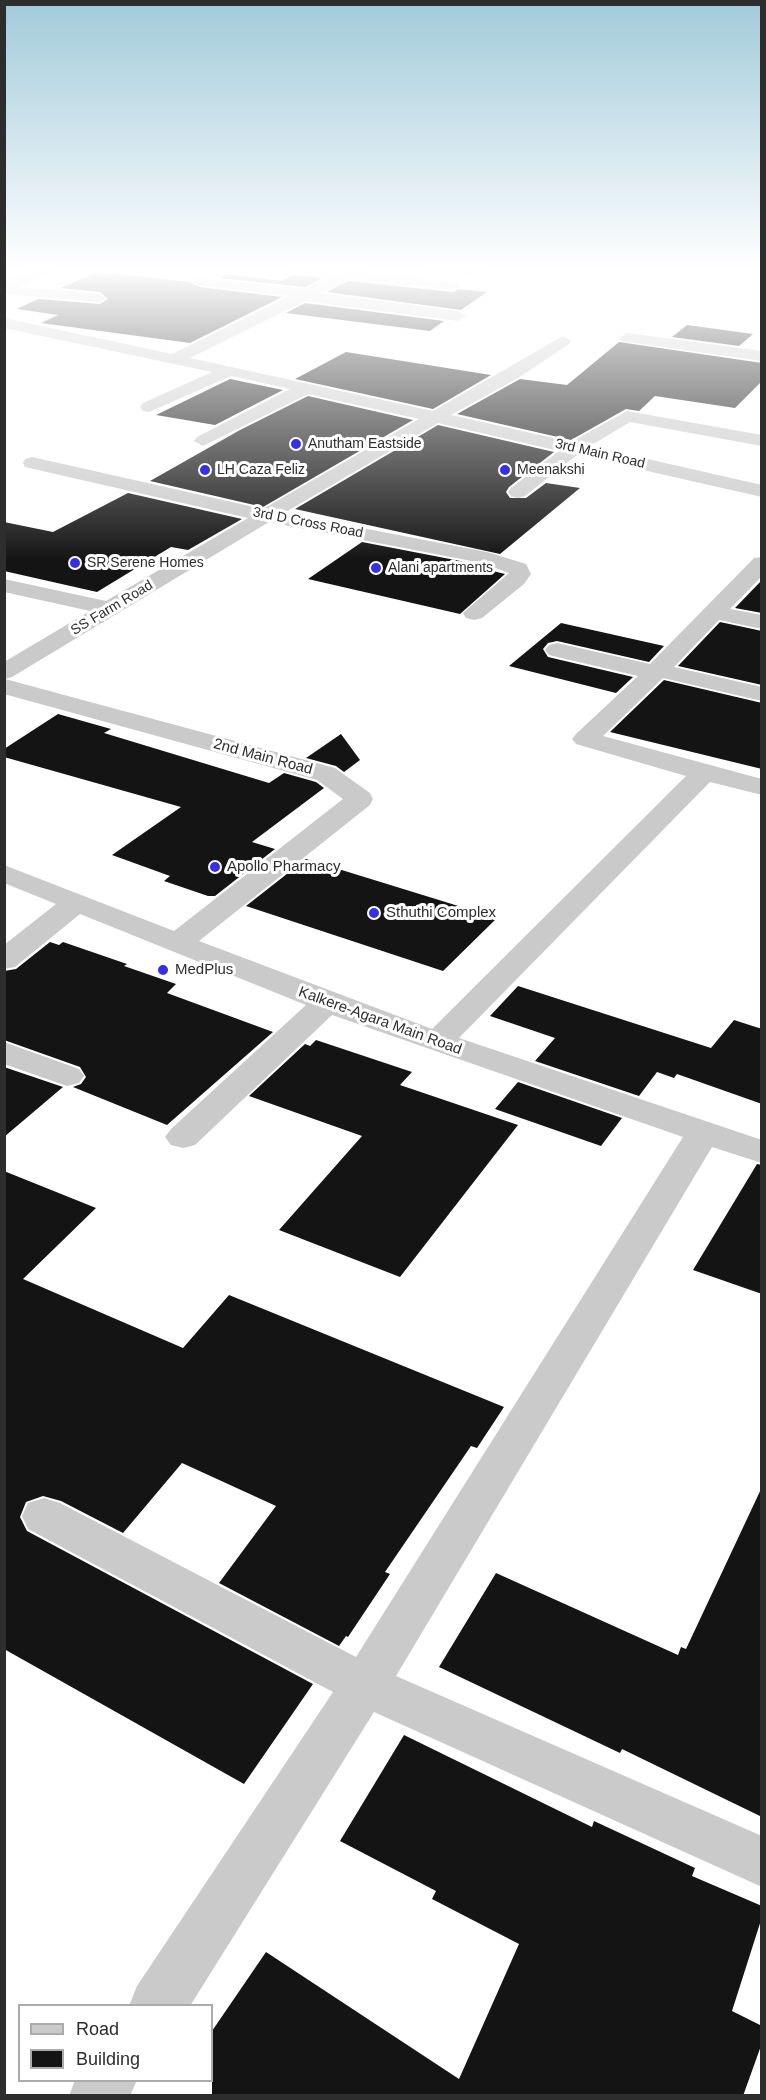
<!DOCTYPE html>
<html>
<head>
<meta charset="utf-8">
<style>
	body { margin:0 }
	#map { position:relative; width:766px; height:2100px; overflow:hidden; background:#fff; font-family:Arial,sans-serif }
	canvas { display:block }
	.frame { position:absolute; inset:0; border:6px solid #2d2d2d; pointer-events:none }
	.legend { position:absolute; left:18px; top:2004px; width:195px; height:78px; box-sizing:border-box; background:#fff; border:2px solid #ababab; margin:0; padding:8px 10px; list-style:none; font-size:18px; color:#2d2d2d }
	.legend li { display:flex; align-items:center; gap:12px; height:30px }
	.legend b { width:30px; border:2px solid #ababab }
</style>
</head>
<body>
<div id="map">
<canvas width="766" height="2100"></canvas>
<div class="frame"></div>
<ul class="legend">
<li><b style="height:8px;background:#cacaca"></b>Road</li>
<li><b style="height:16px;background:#141414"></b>Building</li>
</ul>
</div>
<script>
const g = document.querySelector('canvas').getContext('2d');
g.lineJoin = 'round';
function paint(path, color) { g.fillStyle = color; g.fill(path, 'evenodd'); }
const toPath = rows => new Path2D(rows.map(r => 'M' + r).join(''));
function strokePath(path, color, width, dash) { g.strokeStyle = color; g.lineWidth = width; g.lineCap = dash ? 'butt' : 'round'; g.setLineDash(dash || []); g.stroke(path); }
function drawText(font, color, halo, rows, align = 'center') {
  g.font = font + ' Arial,sans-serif'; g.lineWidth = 6; g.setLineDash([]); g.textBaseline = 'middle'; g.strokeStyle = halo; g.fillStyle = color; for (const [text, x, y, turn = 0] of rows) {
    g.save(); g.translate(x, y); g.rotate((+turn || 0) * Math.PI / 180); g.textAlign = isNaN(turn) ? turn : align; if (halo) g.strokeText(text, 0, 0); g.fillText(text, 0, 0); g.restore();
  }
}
const green = toPath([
	[394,267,493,267,474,276]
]);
const building = toPath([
	[97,272,190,282,199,287,282,297,190,343,41,323,58,315,17,309,38,299,100,304,108,299,100,292,61,288],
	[228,274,282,281,293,275,322,278,305,287,220,278],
	[348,281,453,292,459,289,487,292,461,310,327,292],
	[305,303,444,321,430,331,286,313],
	[687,325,753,334,739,346,672,337],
	[619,342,762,363,762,381,735,408,655,396,639,411,626,409,571,440,457,414,520,379,567,385],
	[346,352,491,375,433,409,295,379],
	[230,379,283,390,215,425,156,415],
	[308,396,413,420,263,507,150,481,240,430],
	[438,425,554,452,509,487,506,492,510,498,526,498,546,483,580,488,500,554,295,509],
	[128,493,242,519,188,550,171,547,97,592,4,571,4,522,53,532],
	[362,542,481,565,484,566,481,568,505,574,460,614,308,579],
	[762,580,762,613,735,608],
	[720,622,762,631,762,685,678,666],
	[561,623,664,646,649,662,557,641,548,643,543,649,548,657,633,677,616,693,509,666],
	[664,680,762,703,762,769,610,732],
	[58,714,111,729,104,733,269,783,284,773,316,782,324,788,252,842,275,849,215,896,208,896,164,881,170,876,112,855,181,807,4,757,4,749],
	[341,734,360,760,344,772,336,766,306,758],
	[306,859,439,900,497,918,443,971,246,906],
	[50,942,59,945,63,942,127,964,124,966,176,984,167,993,273,1032,167,1125,73,1087,81,1084,86,1077,80,1067,4,1040,4,971,16,969],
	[518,986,711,1048,734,1020,762,1029,762,1104,677,1074,674,1078,657,1072,639,1096,535,1061,555,1038,490,1016],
	[316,1040,412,1072,400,1085,518,1125,400,1277,279,1230,362,1136,249,1096,305,1044,310,1046],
	[4,1067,63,1087,4,1137],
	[518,1082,622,1118,601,1146,495,1109],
	[757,1164,762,1165,762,1294,693,1270],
	[4,1171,96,1208,23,1279,183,1348,229,1295,504,1407,477,1448,471,1446,385,1572,390,1574,348,1637,346,1636,339,1646,219,1583,276,1506,182,1463,123,1533,61,1501,43,1496,26,1502,20,1517,27,1531,313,1684,244,1784,4,1649],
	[762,1487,762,1817,622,1749,620,1753,439,1667,496,1573,678,1655,681,1647,686,1649],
	[404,1735,592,1827,594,1821,695,1868,692,1876,762,1906,762,1917,732,2011,762,2026,762,2043,743,2096,212,2096,212,2031,266,1952,459,2079,519,1944,432,1899,436,1891,340,1841]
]);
const minor = toPath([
	[41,267,60,267,17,287,99,294,106,298,99,302,4,294,4,282,41,267],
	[284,267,325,267,458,283,460,286,453,290,350,278,319,293,458,311,466,316,458,321,305,301,190,358,433,411,563,336,571,341,569,344,518,378,451,415,571,442,627,411,762,435,762,446,630,422,590,446,762,485,762,497,577,455,525,496,518,498,511,496,508,492,511,488,559,451,438,423,284,513,487,552,526,564,531,574,524,584,482,618,474,620,466,618,463,613,509,573,482,563,269,522,12,677,5,679,335,768,370,793,373,799,370,805,199,941,432,1029,686,776,576,744,572,739,576,734,638,676,549,655,545,650,549,645,557,643,650,664,754,558,762,557,762,576,730,609,762,615,762,629,719,620,674,667,762,687,762,701,663,678,603,736,762,779,762,795,710,782,459,1038,762,1140,762,1163,712,1147,396,1676,762,1836,762,1887,374,1712,190,2006,129,2006,137,1986,333,1692,28,1529,22,1516,28,1503,44,1498,60,1503,356,1657,683,1137,332,1015,195,1145,183,1148,171,1145,165,1137,171,1129,306,1005,80,914,15,967,4,969,4,945,56,904,4,883,4,865,174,931,343,799,317,780,4,694,4,662,90,611,4,592,4,579,106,601,248,518,25,467,23,463,25,459,32,457,263,509,419,419,308,394,203,446,194,441,197,437,290,389,231,376,149,412,143,411,140,407,143,403,212,372,4,328,4,318,172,354,290,296,199,285,192,281,194,278,305,289,332,276,291,271,284,267],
	[627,333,762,351,762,361,621,341,619,338,627,333],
	[4,1042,79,1069,84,1076,79,1083,67,1086,4,1064,4,1042],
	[75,2080,137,2080,130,2096,69,2096,75,2080]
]);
const markers = [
	[296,444,6,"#3730e3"],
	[205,470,6,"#3730e3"],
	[505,470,6,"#3730e3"],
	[75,563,6,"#3730e3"],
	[376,568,6,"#3730e3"],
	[215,867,6,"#3730e3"],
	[374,913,6,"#3730e3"],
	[163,970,6,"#3730e3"]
];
const farPoinames = [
	["Anutham Eastside",308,444],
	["LH Caza Feliz",217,470],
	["Meenakshi",517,470],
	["SR Serene Homes",87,563],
	["Alani apartments",388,568]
];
const farStreetnames = [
	["3rd Main Road",600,454,13],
	["3rd D Cross Road",308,523,11],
	["SS Farm Road",112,608,-31]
];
const streetNames = [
	["2nd Main Road",263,757,15],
	["Kalkere-Agara Main Road",380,1021,20]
];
const poiNames = [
	["Apollo Pharmacy",227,867],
	["Sthuthi Complex",386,913],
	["MedPlus",175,970]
];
paint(green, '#ebdae1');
paint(building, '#141414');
paint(minor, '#cacaca');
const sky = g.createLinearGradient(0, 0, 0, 561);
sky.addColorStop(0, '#a1cada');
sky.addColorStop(0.48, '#fff');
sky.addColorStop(1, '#ffffff00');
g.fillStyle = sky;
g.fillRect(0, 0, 766, 561);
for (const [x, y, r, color] of markers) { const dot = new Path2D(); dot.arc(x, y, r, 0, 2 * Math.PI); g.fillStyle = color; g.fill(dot); strokePath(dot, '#fff', 2); }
drawText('14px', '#2d2d2d', '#fff', farPoinames, 'left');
drawText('14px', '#2d2d2d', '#fff', farStreetnames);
drawText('15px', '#2d2d2d', '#fff', streetNames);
drawText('15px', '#2d2d2d', '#fff', poiNames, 'left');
</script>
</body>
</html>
